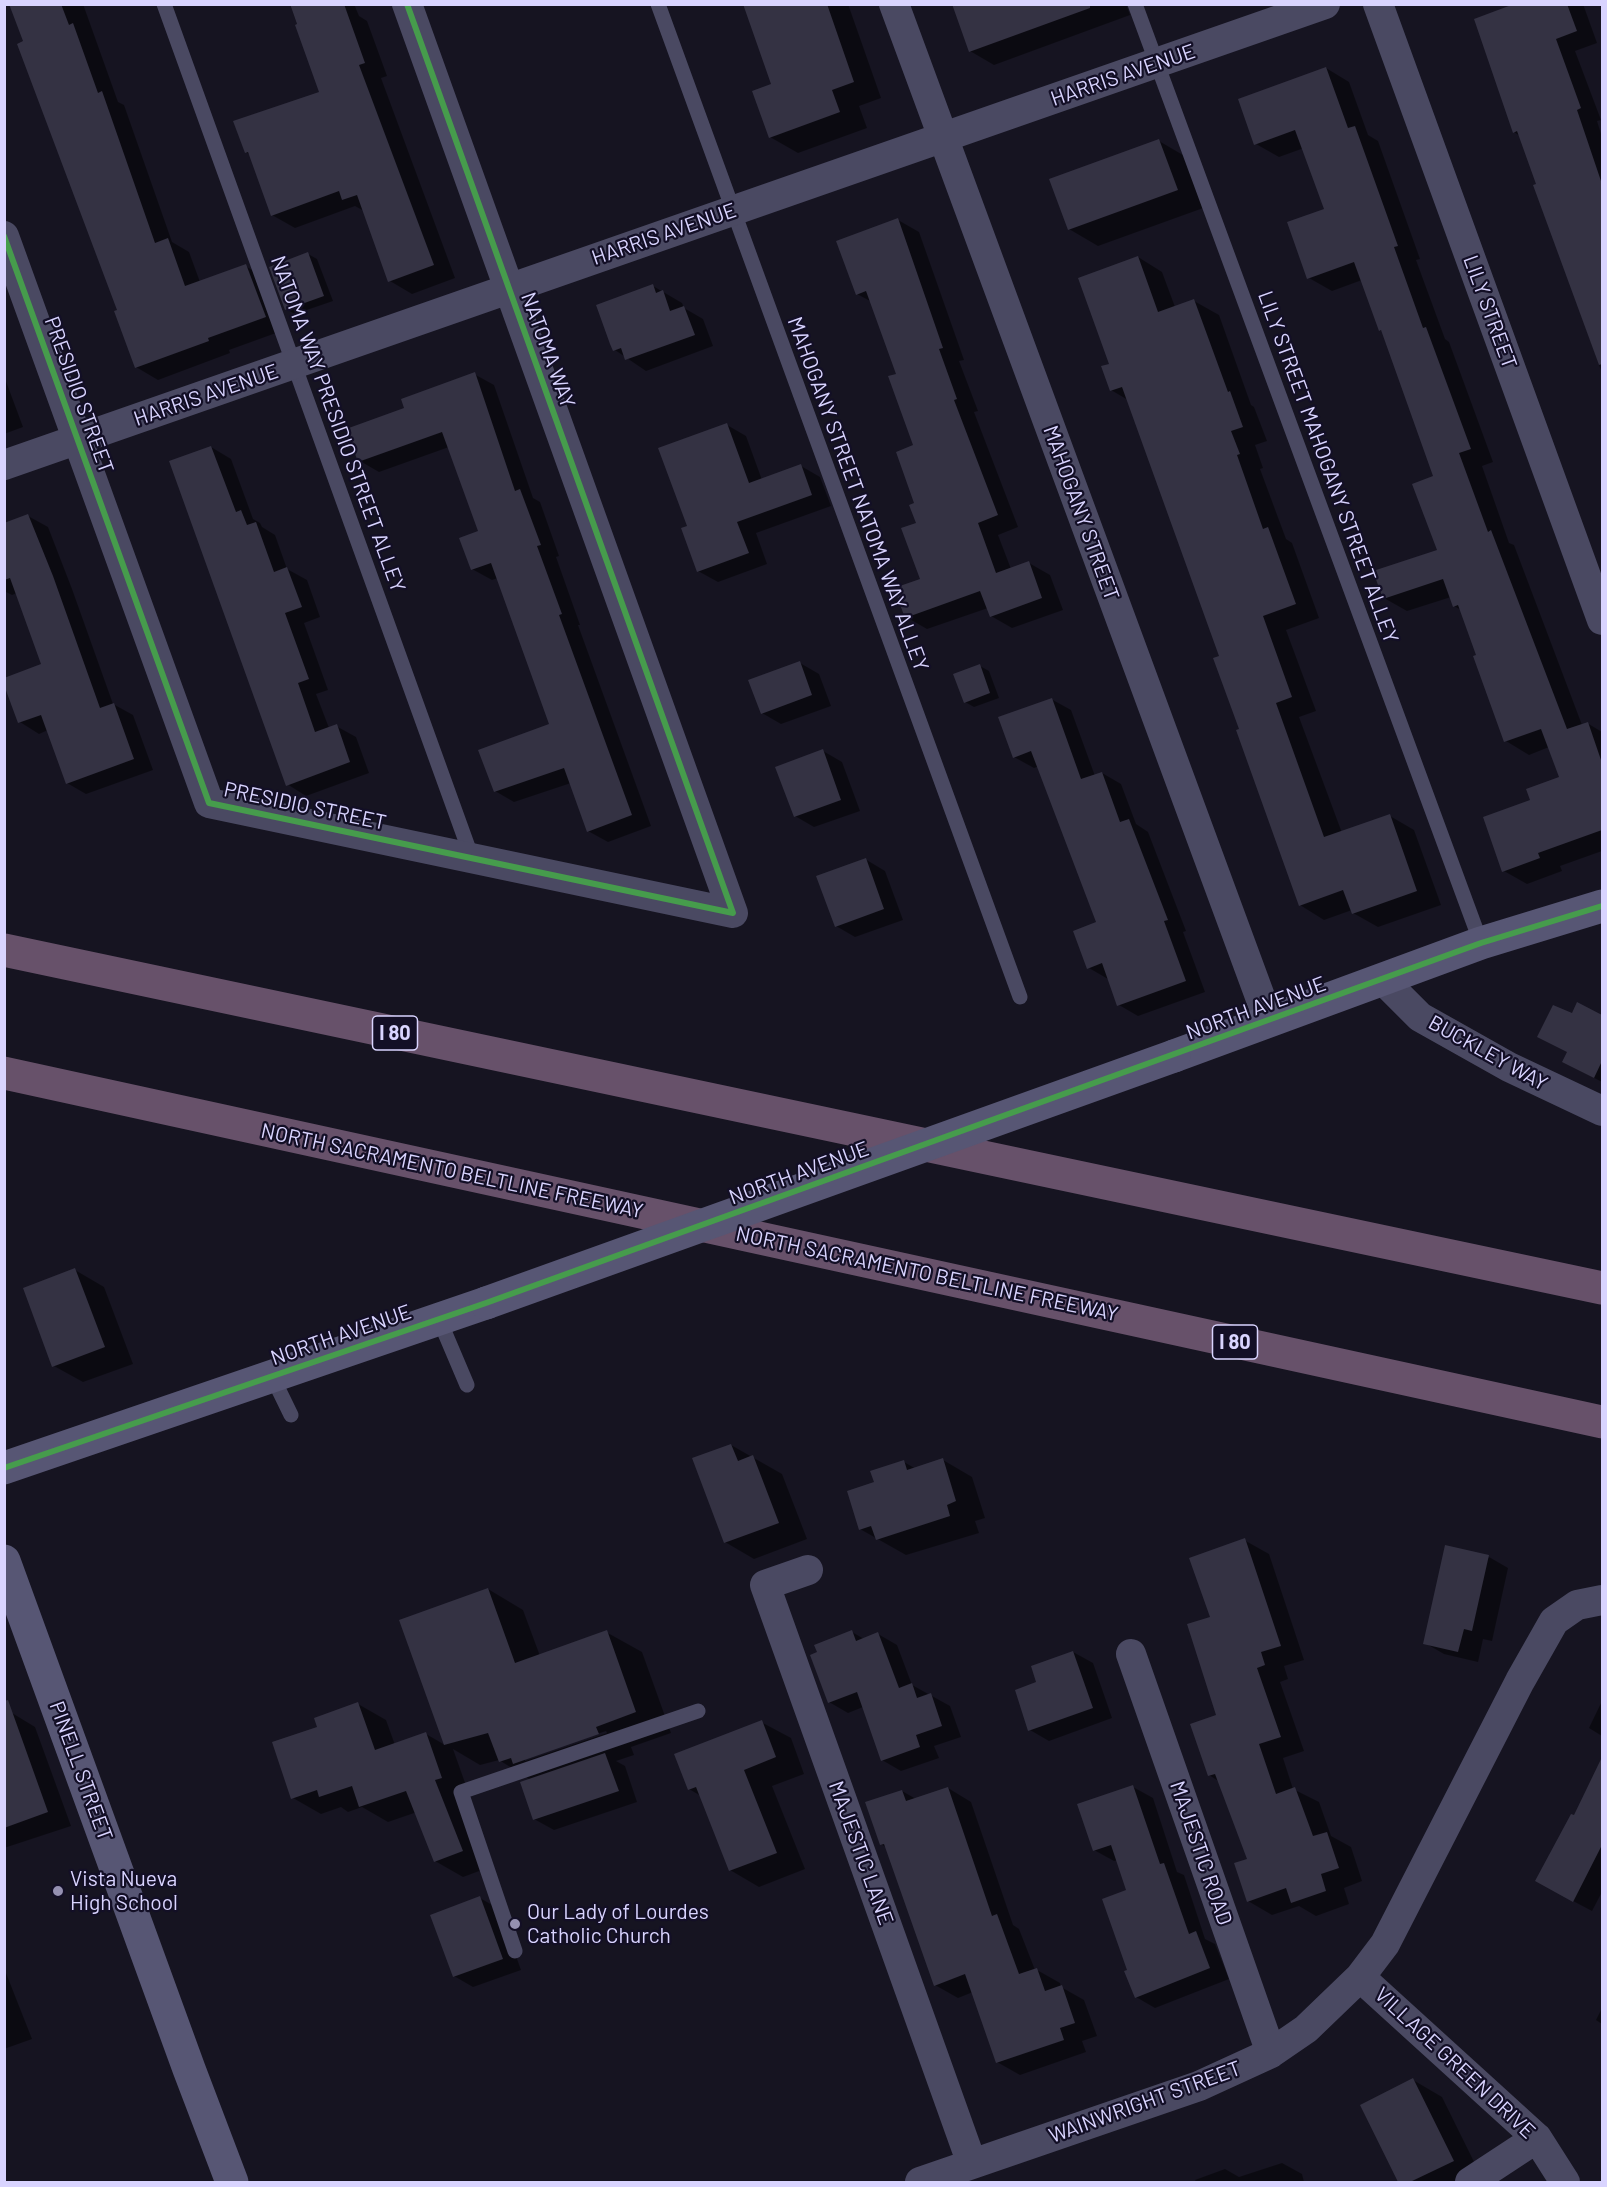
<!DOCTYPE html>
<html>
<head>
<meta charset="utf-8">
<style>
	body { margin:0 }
	#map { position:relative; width:1607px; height:2187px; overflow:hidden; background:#161421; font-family:Barlow,sans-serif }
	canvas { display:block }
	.frame { position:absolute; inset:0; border:6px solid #d9d4ff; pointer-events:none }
</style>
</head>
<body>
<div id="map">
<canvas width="1607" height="2187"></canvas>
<div class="frame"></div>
</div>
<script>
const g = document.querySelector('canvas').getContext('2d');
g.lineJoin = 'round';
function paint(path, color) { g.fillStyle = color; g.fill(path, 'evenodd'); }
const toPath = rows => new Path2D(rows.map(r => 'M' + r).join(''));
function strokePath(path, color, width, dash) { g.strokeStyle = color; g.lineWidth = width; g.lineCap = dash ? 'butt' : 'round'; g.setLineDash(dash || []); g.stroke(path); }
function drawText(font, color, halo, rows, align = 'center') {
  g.font = font + ' Barlow,sans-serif'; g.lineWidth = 4.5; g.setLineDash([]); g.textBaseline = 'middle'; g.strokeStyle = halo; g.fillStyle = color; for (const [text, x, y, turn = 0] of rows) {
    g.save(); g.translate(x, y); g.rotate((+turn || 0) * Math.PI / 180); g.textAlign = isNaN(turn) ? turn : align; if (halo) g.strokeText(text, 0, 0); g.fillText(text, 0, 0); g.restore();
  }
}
const shadow = toPath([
	[11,4,83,4,118,102,124,105,172,242,189,252,200,282,245,266,267,278,287,329,229,350,230,353,158,380,136,367,119,311],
	[290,4,354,4,359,16,367,21,387,76,381,78,455,278,412,294,390,281,364,211,355,206,295,228,272,215,250,155,246,152,321,93],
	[744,4,848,4,881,98,859,106,867,128,798,153,770,137,773,85],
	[953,4,1126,4,1130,15,994,65,970,51],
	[1518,4,1583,4,1597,43,1575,51,1601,120,1597,121,1602,137,1602,373,1535,186,1538,185,1520,136,1514,132],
	[1326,68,1349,82,1368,135,1378,141,1420,259,1416,260,1445,339,1449,342,1493,462,1482,466,1509,543,1514,545,1582,725,1587,723,1602,732,1602,851,1560,866,1562,871,1527,884,1504,871,1532,801,1561,778,1549,747,1529,755,1506,741,1475,657,1478,656,1461,610,1454,606,1451,597,1407,611,1384,598,1439,551,1435,477,1383,332,1380,330,1362,280,1332,291,1309,278,1326,210,1304,148,1279,157,1256,144],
	[1159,141,1188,158,1206,207,1098,246,1069,229],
	[898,220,919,232,964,360,959,361,978,411,974,412,1018,527,998,535,1011,569,1029,563,1050,575,1063,610,1012,628,991,616,988,608,927,629,906,617,922,580,916,504,915,446,898,374,872,302,857,294],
	[308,254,317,259,333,301,295,314,286,309],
	[1138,257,1162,272,1175,307,1194,301,1219,315,1251,405,1254,407,1267,441,1255,445,1263,468,1260,469,1286,539,1292,543,1319,618,1286,630,1316,711,1299,717,1342,833,1390,816,1414,830,1441,905,1378,927,1353,913,1352,910,1324,920,1300,905,1241,730,1221,657,1128,400,1111,390,1111,365],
	[653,286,682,303,684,308,703,319,713,346,646,371,615,350],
	[474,374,494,385,533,498,540,502,559,556,556,557,580,625,578,625,651,826,608,842,588,831,571,783,514,802,495,791,551,725,498,578,492,580,472,569,480,532,449,447,379,472,360,461,406,409],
	[4,376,23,427,4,434],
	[727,425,746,436,762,480,801,466,820,477,831,506,756,533,767,564,718,582,698,571,689,527],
	[211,447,231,459,253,519,260,523,262,527,275,535,287,569,307,580,320,617,304,623,328,690,316,694,329,728,336,726,356,737,369,773,306,796,287,784],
	[28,516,48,527,72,589,113,704,133,715,153,770,86,794,67,783,48,730,39,734,20,722,4,681,43,665,17,593,12,595,4,591,4,525],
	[800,663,819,674,831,706,781,724,762,713],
	[980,666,989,671,999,698,974,707,965,702],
	[1051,699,1071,710,1095,776,1102,773,1121,784,1136,824,1148,832,1186,931,1183,932,1205,992,1138,1016,1119,1005,1108,979,1089,968,1098,923,1039,766,1034,768,1014,757],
	[823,751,842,762,860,811,814,827,795,816],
	[865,859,885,871,903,920,855,937,836,926],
	[1578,1004,1602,1016,1602,1082,1564,1062,1569,1053,1572,1015],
	[75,1270,104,1287,133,1364,83,1382,54,1366],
	[731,1445,782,1474,807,1539,754,1559,725,1542],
	[943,1460,972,1477,985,1518,975,1521,979,1533,906,1555,860,1529,904,1462,916,1469],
	[1244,1540,1269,1554,1304,1660,1284,1666,1288,1679,1280,1682,1304,1751,1283,1758,1293,1789,1319,1802,1331,1836,1351,1847,1362,1881,1344,1888,1349,1904,1316,1916,1299,1906,1272,1915,1248,1901,1249,1860,1220,1782,1209,1775,1218,1716,1212,1618],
	[1489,1557,1508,1568,1492,1641,1483,1639,1478,1662,1444,1654,1425,1643],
	[488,1589,523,1610,540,1656,606,1632,642,1652,671,1733,631,1747,634,1755,616,1761,625,1766,637,1802,554,1830,534,1819,531,1780,499,1760,480,1765,453,1749,469,1794,490,1867,463,1877,435,1861,417,1812,388,1822,362,1807,348,1812,341,1807,321,1814,293,1798,319,1727,358,1704,386,1720,395,1745,426,1734,445,1745,401,1621],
	[606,1731,607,1733,525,1761,525,1758],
	[852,1632,864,1639,878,1634,897,1645,912,1685,950,1706,961,1737,934,1746,939,1758,901,1771,882,1760,863,1707,848,1713,829,1702],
	[1073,1652,1093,1663,1112,1718,1049,1741,1030,1730,1038,1683],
	[1602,1701,1602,1736,1589,1728],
	[12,1713,35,1727,71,1826,4,1848,4,1716],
	[761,1722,791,1738,804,1774,772,1786,805,1869,759,1887,730,1870,701,1796,689,1789],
	[1602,1760,1602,1892,1592,1911,1556,1892,1575,1817],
	[1133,1787,1153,1798,1177,1872,1184,1875,1205,1939,1215,1944,1229,1979,1155,2008,1136,1997,1128,1971,1128,1891,1118,1860,1114,1861,1094,1850],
	[948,1788,971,1802,1013,1925,1019,1929,1035,1970,1037,1970,1060,1983,1061,1987,1084,2000,1097,2036,1082,2041,1086,2052,1020,2075,997,2062,973,1992,958,1998,935,1985,887,1848,881,1844,902,1791,916,1799],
	[480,1898,499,1909,521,1970,473,1987,454,1976],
	[4,1968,32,2039,4,2049],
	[1602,2008,1602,2024,1596,2020],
	[1413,2080,1442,2097,1482,2178,1472,2182,1400,2182,1362,2106],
	[1282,2163,1302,2174,1304,2182,1196,2182,1195,2180,1225,2169,1239,2177]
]);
const building = toPath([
	[9,4,61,4,69,25,73,23,98,93,102,91,155,243,168,238,185,286,246,264,266,317,208,338,209,341,135,368,114,311,117,310,17,44,23,41],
	[290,4,344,4,365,63,359,65,434,265,388,282,357,195,342,200,339,191,271,216,248,152,245,153,233,121,319,92,295,25,297,24],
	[743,4,827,4,854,82,832,90,840,112,769,138,752,91,771,84],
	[952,4,1090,4,1090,8,969,52],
	[1514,4,1567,4,1577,31,1556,39,1581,108,1577,110,1602,184,1602,364,1599,365,1533,185,1536,184,1517,131,1513,133,1474,19],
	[1326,67,1348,128,1355,126,1398,246,1394,247,1423,328,1426,327,1471,449,1459,453,1488,532,1491,530,1567,729,1588,722,1602,763,1602,830,1538,853,1540,858,1502,872,1483,817,1530,800,1526,789,1559,777,1541,729,1504,742,1473,656,1476,655,1458,605,1453,607,1443,579,1383,599,1373,571,1437,550,1412,484,1433,476,1381,330,1379,331,1354,262,1307,279,1287,222,1324,209,1295,130,1254,145,1238,99],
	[1159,139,1178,190,1068,230,1049,179],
	[898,218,943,348,939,349,957,399,954,400,998,515,978,523,996,573,1029,561,1042,598,990,617,980,591,905,618,894,588,920,579,901,528,916,523,909,505,914,503,896,452,913,445,888,376,896,374,866,291,856,295,836,241],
	[308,252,324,296,285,310,269,267],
	[1138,256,1158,312,1194,299,1228,392,1230,391,1243,427,1231,431,1240,454,1237,455,1263,529,1268,527,1296,604,1263,616,1292,697,1276,703,1324,837,1390,814,1417,891,1352,914,1343,890,1299,906,1236,730,1239,729,1213,658,1219,656,1122,387,1110,391,1101,366,1109,364,1078,278],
	[653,284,656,293,663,290,670,311,684,306,695,335,625,360,621,348,613,351,610,344,596,305],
	[475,372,515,491,520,489,541,545,537,546,562,614,559,615,632,815,587,832,564,768,494,792,478,750,549,724,491,563,471,570,459,538,478,531,442,432,358,462,346,429,404,408,401,399],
	[727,423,749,483,801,464,812,495,737,522,749,553,697,572,681,528,687,526,658,448],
	[211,446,236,512,241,510,247,525,256,522,274,572,287,567,302,607,285,613,309,679,298,683,315,732,337,724,350,762,286,786,169,461],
	[28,514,53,576,100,708,114,703,134,759,66,784,41,715,18,723,4,685,4,678,41,664,10,578,4,580,4,523],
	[800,661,812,695,761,714,748,680],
	[980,664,990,693,964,703,953,674],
	[1052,698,1081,779,1102,772,1120,822,1129,819,1168,920,1164,921,1186,981,1117,1006,1102,963,1087,969,1073,931,1096,922,1031,751,1013,758,998,717],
	[823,749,841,800,794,817,775,767],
	[866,858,884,909,835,927,816,876],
	[1577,1002,1602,1015,1602,1061,1594,1078,1562,1062,1567,1052,1537,1037,1553,1005,1572,1013],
	[75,1268,105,1347,52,1367,23,1288],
	[731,1444,738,1461,753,1455,779,1523,724,1543,692,1458],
	[943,1458,956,1501,947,1505,950,1516,876,1540,871,1526,859,1530,847,1491,874,1482,870,1471,904,1460,907,1470],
	[1245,1538,1281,1646,1261,1652,1265,1665,1257,1668,1281,1737,1259,1744,1276,1794,1295,1787,1313,1836,1327,1832,1339,1868,1321,1874,1326,1891,1291,1903,1286,1888,1247,1902,1234,1863,1247,1859,1215,1774,1208,1776,1190,1724,1216,1715,1187,1624,1210,1617,1189,1558],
	[1445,1545,1489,1555,1472,1631,1464,1629,1458,1652,1423,1644],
	[488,1588,515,1663,607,1630,636,1712,596,1727,599,1734,513,1764,511,1758,499,1762,488,1733,444,1745,399,1620],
	[852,1630,856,1641,878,1632,899,1688,912,1683,917,1698,931,1693,942,1726,916,1735,920,1747,881,1761,857,1692,828,1703,810,1655,817,1652,814,1645],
	[1073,1651,1093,1708,1028,1731,1015,1690,1036,1682,1031,1666],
	[8,1700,48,1812,4,1828,4,1701],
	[358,1702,375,1750,426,1732,442,1778,435,1780,463,1851,434,1862,406,1791,359,1807,352,1786,319,1797,317,1790,291,1799,272,1742,317,1727,314,1718],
	[762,1720,776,1757,744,1770,777,1853,729,1871,696,1787,688,1790,674,1754],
	[605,1753,619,1791,533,1820,520,1782],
	[1602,1757,1602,1845,1573,1902,1535,1881,1571,1814,1574,1815],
	[1133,1785,1160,1864,1164,1863,1189,1934,1196,1931,1210,1968,1135,1998,1124,1971,1127,1970,1102,1899,1126,1890,1111,1845,1093,1851,1077,1804],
	[948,1787,992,1916,997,1914,1019,1974,1037,1968,1045,1991,1062,1985,1075,2023,1060,2028,1064,2040,996,2063,965,1974,934,1986,884,1844,880,1845,865,1802,902,1790,906,1801],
	[480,1896,503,1959,453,1977,430,1915],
	[1413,2078,1454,2161,1410,2182,1398,2182,1360,2105]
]);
const lane = toPath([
	[164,4,472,858],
	[658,4,1020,997],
	[1135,4,1481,943],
	[439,1319,467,1385],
	[272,1376,291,1415],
	[515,1951,461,1792,698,1711]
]);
const street = toPath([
	[894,4,1269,1021],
	[1378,4,1602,620],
	[4,236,209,803,733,913,407,4],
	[4,465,1325,4],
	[1383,980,1420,1017,1509,1067,1602,1111],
	[808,1570,765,1585,972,2164],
	[1131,1654,1271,2053],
	[1360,1977,1537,2138,1565,2182],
	[920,2182,1199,2086,1271,2053,1306,2029,1360,1977,1385,1944,1520,1681,1554,1621,1577,1605,1602,1600],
	[1470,2182,1537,2138]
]);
const secondary = toPath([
	[1174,1056,1481,943,1602,906],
	[4,1468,486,1303],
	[4,1561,189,2069,232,2182]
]);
const highway = toPath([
	[4,950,1602,1288],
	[4,1073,1602,1422]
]);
const secondaryBridge = toPath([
	[486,1303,1174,1056]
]);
const cycleway = toPath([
	[4,236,209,803,733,913,407,4],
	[4,1468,486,1303,1481,943,1602,906]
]);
const markers = [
	[58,1891,6,"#9591b1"],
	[515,1924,6,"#9591b1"]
];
const shields = [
	[395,1033,45],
	[1235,1342,45]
];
const shieldNames = [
	["I 80",395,1033],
	["I 80",1235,1342]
];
const streetNames = [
	["HARRIS AVENUE",1123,75,-19],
	["HARRIS AVENUE",664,234,-19],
	["LILY STREET",1490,312,70],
	["NATOMA WAY",548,350,70],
	["PRESIDIO STREET",79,395,70],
	["HARRIS AVENUE",206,395,-19],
	["NATOMA WAY PRESIDIO STREET ALLEY",338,424,70],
	["LILY STREET MAHOGANY STREET ALLEY",1328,467,70],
	["MAHOGANY STREET NATOMA WAY ALLEY",858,494,70],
	["MAHOGANY STREET",1081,513,70],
	["PRESIDIO STREET",305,806,12],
	["NORTH AVENUE",1256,1008,-20],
	["BUCKLEY WAY",1488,1053,29],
	["NORTH SACRAMENTO BELTLINE FREEWAY",452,1171,12],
	["NORTH AVENUE",799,1173,-20],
	["NORTH SACRAMENTO BELTLINE FREEWAY",927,1274,12],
	["NORTH AVENUE",341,1335,-19],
	["PINELL STREET",81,1771,70],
	["MAJESTIC LANE",861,1853,70],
	["MAJESTIC ROAD",1201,1853,71],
	["VILLAGE GREEN DRIVE",1455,2063,43],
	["WAINWRIGHT STREET",1145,2102,-20]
];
const poiNames = [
	["Vista Nueva",70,1879],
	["High School",70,1903],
	["Our Lady of Lourdes",527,1912],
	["Catholic Church",527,1936]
];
paint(shadow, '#0007');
paint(building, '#343243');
strokePath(lane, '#4a4962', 15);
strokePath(street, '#4a4962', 30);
strokePath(secondary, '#575674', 33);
strokePath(highway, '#67516a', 33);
strokePath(secondaryBridge, '#575674', 33);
strokePath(cycleway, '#469c4c', 6);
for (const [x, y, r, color] of markers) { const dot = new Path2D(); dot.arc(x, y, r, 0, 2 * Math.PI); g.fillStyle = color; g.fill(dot); strokePath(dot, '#130f26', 2); }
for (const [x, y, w] of shields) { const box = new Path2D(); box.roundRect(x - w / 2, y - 17, w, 34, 4.5); g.fillStyle = '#130f26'; g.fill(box); strokePath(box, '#d9d4ff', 1.5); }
drawText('bold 20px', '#d9d4ff', null, shieldNames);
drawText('21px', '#d9d4ff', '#130f26', streetNames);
drawText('21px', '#d9d4ff', '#130f26', poiNames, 'left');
</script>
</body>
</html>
